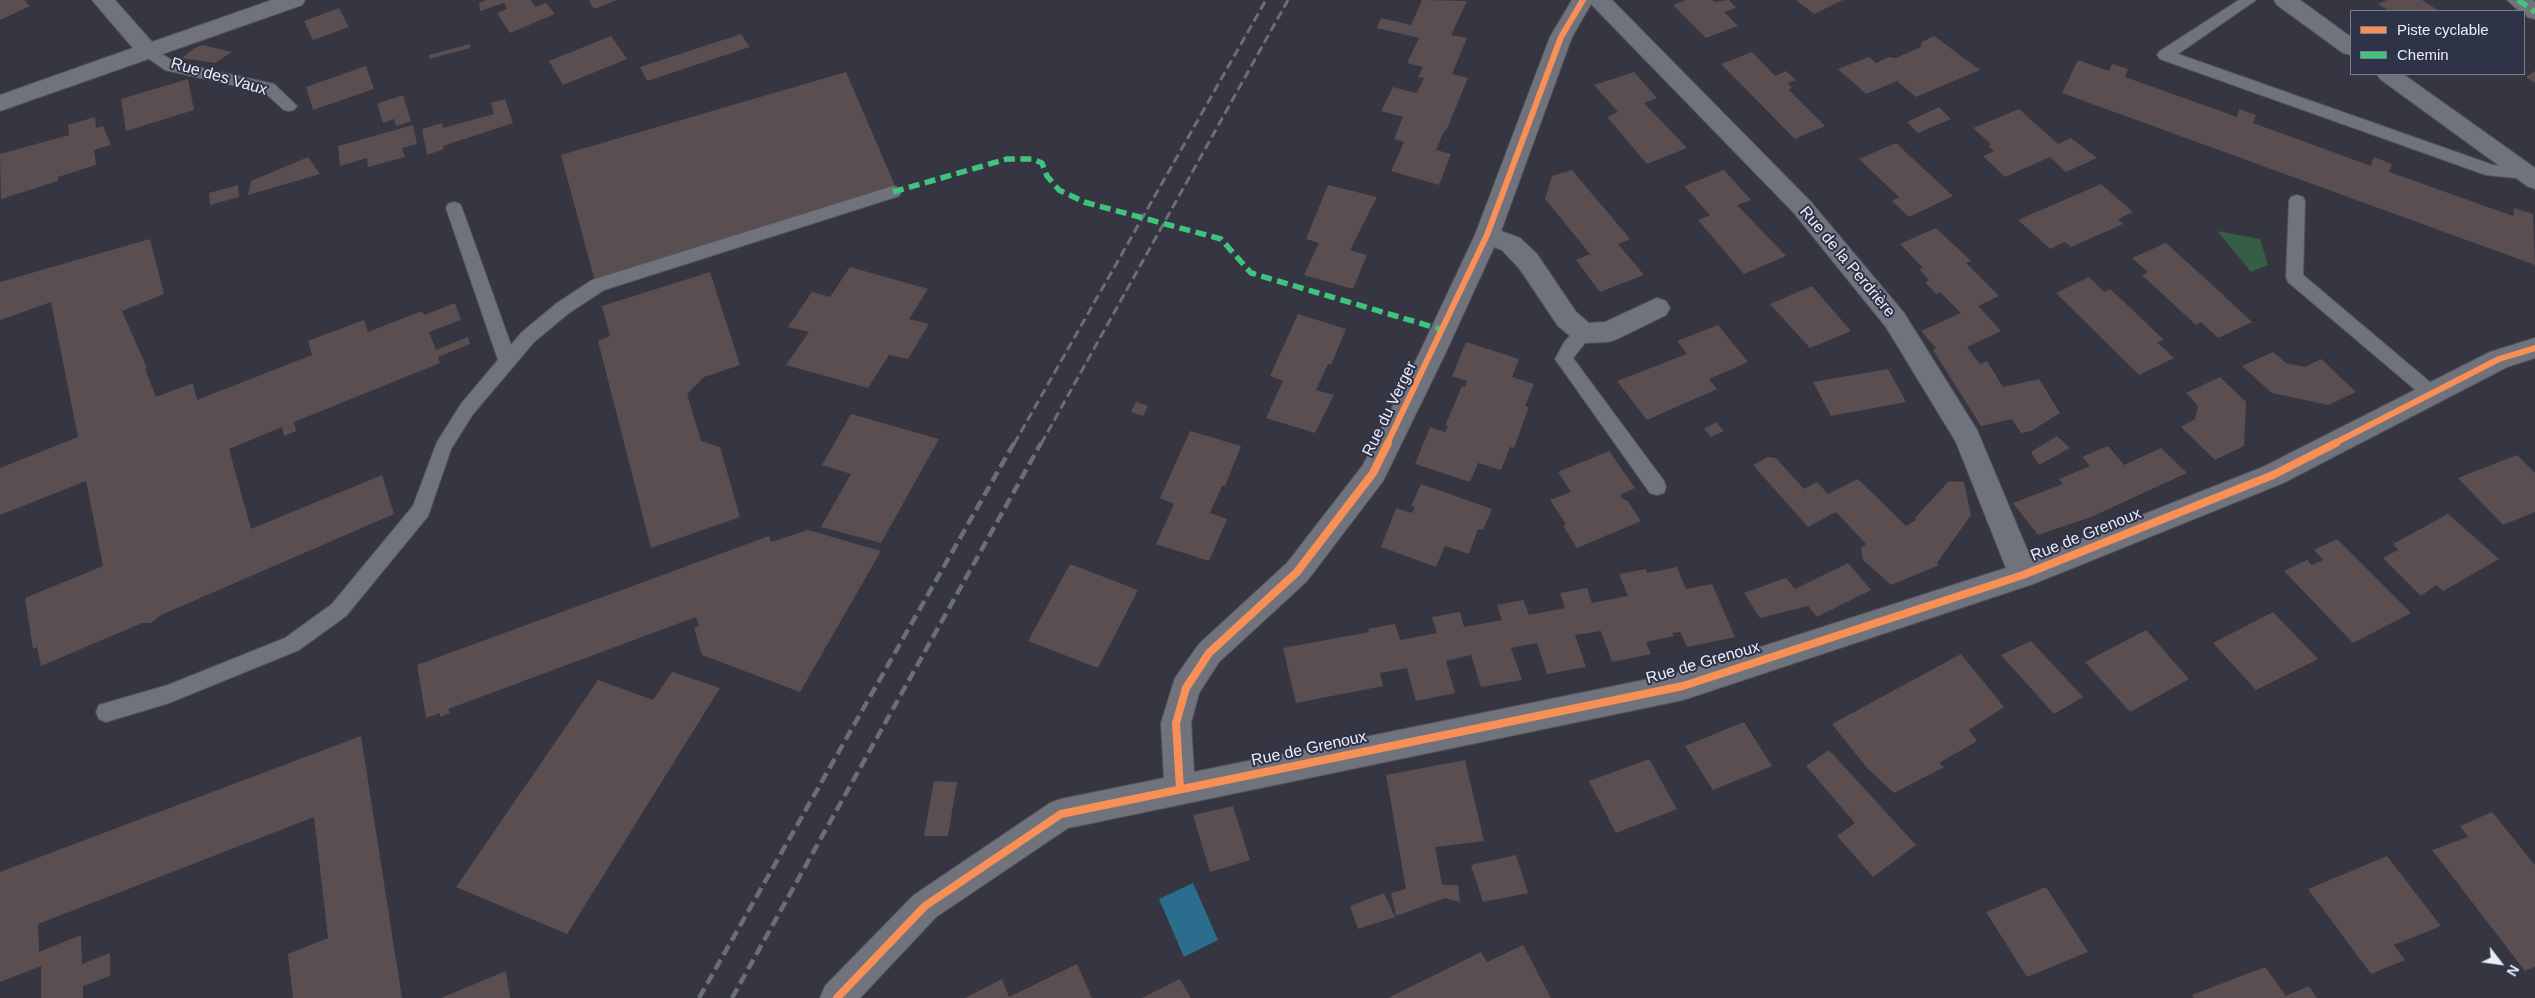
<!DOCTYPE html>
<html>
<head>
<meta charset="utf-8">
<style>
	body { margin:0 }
	#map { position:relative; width:2535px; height:998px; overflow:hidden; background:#353641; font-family:Helvetica,sans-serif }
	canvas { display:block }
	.legend { position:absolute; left:2350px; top:10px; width:175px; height:65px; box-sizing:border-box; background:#2f3347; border:1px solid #797d8e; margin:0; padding:6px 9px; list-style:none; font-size:15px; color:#e9ecf9 }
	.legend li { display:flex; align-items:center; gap:10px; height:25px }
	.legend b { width:25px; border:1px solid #797d8e }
	.north { position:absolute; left:2475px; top:938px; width:50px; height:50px; -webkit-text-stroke:4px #2f3347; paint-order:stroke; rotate:120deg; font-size:14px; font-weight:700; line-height:20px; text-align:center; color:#e9ecf9 }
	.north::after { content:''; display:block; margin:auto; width:18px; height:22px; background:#e9ecf9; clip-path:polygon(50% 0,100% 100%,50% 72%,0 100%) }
</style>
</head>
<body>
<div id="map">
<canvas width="2535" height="998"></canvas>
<ul class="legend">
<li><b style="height:6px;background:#f78f57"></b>Piste cyclable</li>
<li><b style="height:6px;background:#40c37c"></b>Chemin</li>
</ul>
<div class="north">N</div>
</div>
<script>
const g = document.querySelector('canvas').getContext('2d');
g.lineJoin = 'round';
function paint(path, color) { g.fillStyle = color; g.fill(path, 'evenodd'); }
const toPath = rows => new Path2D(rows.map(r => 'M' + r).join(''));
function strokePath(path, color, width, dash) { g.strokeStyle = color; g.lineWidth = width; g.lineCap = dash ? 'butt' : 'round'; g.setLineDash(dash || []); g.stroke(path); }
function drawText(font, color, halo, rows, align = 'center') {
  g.font = font + ' Helvetica,sans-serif'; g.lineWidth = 4; g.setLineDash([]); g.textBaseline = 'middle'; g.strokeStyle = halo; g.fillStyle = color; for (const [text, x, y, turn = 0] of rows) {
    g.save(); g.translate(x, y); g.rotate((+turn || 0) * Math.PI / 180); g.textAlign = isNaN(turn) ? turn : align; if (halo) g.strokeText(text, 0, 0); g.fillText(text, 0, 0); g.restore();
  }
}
const green = toPath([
	[2217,231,2260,239,2268,265,2251,272]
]);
const water = toPath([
	[1193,883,1218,940,1184,957,1159,899]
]);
const building = toPath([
	[0,0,24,0,30,6,0,20],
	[486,0,531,0,535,7,546,3,555,14,510,33,497,13,507,9,504,3,480,11,479,3],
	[589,0,617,0,594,9],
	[1422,0,1467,1,1451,35,1467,38,1452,74,1468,78,1446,131,1444,131,1436,150,1451,154,1439,185,1391,171,1404,142,1394,139,1403,117,1381,111,1393,87,1415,93,1417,92,1424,78,1418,77,1423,67,1407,63,1419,38,1377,28,1381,18,1411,25],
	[1686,0,1712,0,1715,2,1729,0,1736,8,1724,12,1738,26,1706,38,1673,5],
	[1796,0,1843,0,1814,14],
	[2387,0,2422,0,2439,11,2389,11,2378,4],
	[339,8,349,27,313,40,304,21],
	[741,34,750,47,647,81,640,67],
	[611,36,627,59,563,85,549,61],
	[1934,36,1980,70,1916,97,1897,81,1866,94,1838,69,1869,57,1876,63,1889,57,1896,58,1921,47,1922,42],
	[470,44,470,48,429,59,429,55],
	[202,45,232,52,215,63,182,58,193,49],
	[1752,52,1775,76,1786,71,1796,80,1788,83,1792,88,1788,89,1825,126,1795,139,1721,64],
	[2078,60,2109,71,2112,64,2128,69,2125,77,2237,117,2239,109,2256,115,2253,123,2371,166,2374,157,2392,164,2389,172,2513,216,2514,208,2533,214,2535,265,2062,93],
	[366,66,374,89,313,110,306,87],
	[2535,71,2535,83,2526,77],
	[846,72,896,188,595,282,561,155],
	[1634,72,1657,98,1644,103,1687,148,1647,164,1607,117,1618,112,1594,85],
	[188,79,194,110,126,131,121,99],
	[403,95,411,121,396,126,394,119,383,123,377,104],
	[505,99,513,123,443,146,444,149,427,155,422,129,442,123,443,128,494,114,491,103],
	[1939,107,1951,119,1918,133,1907,122],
	[2019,109,2058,144,2071,138,2097,158,2066,172,2050,157,2005,177,1983,156,1994,151,1988,146,1991,144,1973,128],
	[95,117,96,128,103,126,111,145,94,150,96,165,58,177,58,181,1,199,0,154,69,135,68,125],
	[413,125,417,144,402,148,405,157,368,167,367,158,340,166,338,146],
	[1896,143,1953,196,1909,217,1892,201,1899,197,1859,159],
	[308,157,320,174,248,195,251,181],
	[1572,170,1630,239,1618,244,1644,275,1600,292,1576,260,1590,254,1545,199,1552,176],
	[1724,170,1751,200,1737,205,1786,256,1744,274,1698,220,1710,215,1684,186],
	[2101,184,2133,212,2118,219,2123,224,2071,247,2065,242,2050,249,2018,220],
	[238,185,239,197,210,205,209,193],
	[1328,185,1377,197,1350,250,1367,255,1353,289,1304,275,1319,243,1306,239],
	[1936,228,1971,261,1966,263,1999,296,1978,306,2001,331,1967,347,1980,364,1987,361,2003,387,2039,379,2060,413,2031,431,2021,433,2012,419,1981,426,1933,350,1936,348,1921,331,1961,313,1940,292,1936,294,1925,282,1929,280,1919,269,1923,268,1900,244],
	[150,239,164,294,122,311,147,368,145,369,156,397,193,383,197,400,312,355,308,341,364,320,368,332,422,311,424,315,455,303,461,320,429,332,436,350,468,337,470,344,438,357,440,363,294,422,296,431,284,436,282,427,229,449,251,529,382,475,394,514,161,615,151,623,142,623,41,666,37,647,33,649,25,598,103,566,86,481,0,515,0,468,78,437,51,302,0,320,0,282],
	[2166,243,2208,281,2252,322,2218,338,2201,322,2196,325,2142,275,2148,272,2132,258],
	[850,267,928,289,909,319,929,324,908,359,889,355,868,388,786,365,809,332,788,327,812,292,830,297],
	[710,272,740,365,704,377,687,394,701,441,720,447,740,517,651,548,598,341,610,336,602,306],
	[2089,277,2104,292,2110,289,2122,300,2164,340,2157,342,2174,358,2139,375,2056,293],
	[1812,286,1851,331,1810,348,1770,304],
	[1298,314,1346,329,1331,365,1328,364,1316,390,1334,395,1315,433,1266,418,1283,381,1270,376],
	[1718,325,1748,362,1709,379,1717,389,1647,420,1617,381,1687,354,1677,341],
	[1466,342,1519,359,1512,377,1534,384,1525,406,1529,407,1514,448,1510,447,1501,470,1478,463,1470,482,1415,464,1430,427,1445,432,1448,426,1445,426,1462,386,1465,387,1467,381,1452,376],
	[2273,352,2286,363,2305,367,2321,359,2356,392,2328,405,2272,393,2242,366],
	[1888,369,1906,402,1831,416,1813,382],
	[2220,377,2246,402,2244,446,2215,460,2181,427,2195,419,2198,406,2186,393],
	[1136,402,1148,406,1143,416,1131,412],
	[851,414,939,439,881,543,821,527,851,474,822,465],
	[1716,422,1724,431,1711,437,1704,429],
	[1190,431,1241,446,1225,486,1222,486,1210,513,1227,519,1209,561,1156,544,1174,504,1160,498],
	[2057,436,2070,448,2039,465,2031,452],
	[2108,446,2124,465,2161,448,2187,473,2091,517,2038,535,2013,503,2063,484,2059,479,2090,466,2082,457],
	[1609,451,1635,488,1620,495,1624,500,1627,500,1641,521,1577,548,1563,526,1566,524,1550,500,1571,492,1558,472],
	[2517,455,2535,473,2535,512,2503,525,2458,478],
	[1768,457,1776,458,1804,489,1817,482,1828,494,1858,479,1906,526,1916,520,1915,518,1949,481,1964,482,1971,515,1937,563,1939,565,1891,585,1863,560,1861,548,1866,544,1836,512,1808,527,1753,465],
	[1421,484,1492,509,1483,530,1478,529,1469,554,1445,546,1436,567,1381,547,1396,508,1412,513,1415,507,1411,506],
	[2448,514,2499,559,2443,591,2436,585,2421,596,2383,558,2398,550,2393,544],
	[808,530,881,551,800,692,702,655,694,628,699,626,696,617,448,709,450,713,440,717,440,713,426,718,417,665,769,536,771,542],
	[2337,539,2411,613,2353,643,2284,571,2307,560,2312,565,2323,560,2314,550],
	[1848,563,1871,590,1817,617,1808,606,1760,618,1744,593,1786,578,1795,589],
	[1070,564,1138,590,1098,668,1028,641],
	[1677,567,1686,589,1712,584,1735,637,1687,647,1680,632,1672,633,1674,636,1646,642,1651,654,1612,662,1601,631,1575,635,1586,667,1547,674,1537,643,1511,648,1522,680,1481,687,1471,655,1446,661,1455,693,1416,701,1407,668,1380,673,1383,686,1296,703,1283,648,1369,632,1368,629,1395,624,1400,640,1437,633,1432,617,1460,612,1464,627,1502,620,1497,605,1523,600,1529,615,1565,608,1560,593,1587,588,1592,603,1628,596,1619,574,1646,569,1647,573],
	[2273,612,2318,659,2256,690,2213,643],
	[2146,630,2189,679,2130,712,2085,662],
	[2031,641,2083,697,2054,714,2001,655],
	[1961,654,2004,707,1969,730,1977,741,1939,763,1944,767,1894,793,1867,768,1832,724],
	[672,672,720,688,567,934,456,887,598,680,653,700],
	[1744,722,1772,766,1713,790,1685,746],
	[361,736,402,998,293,998,288,954,328,938,314,817,38,924,39,952,81,935,82,964,110,953,110,976,83,986,83,998,41,998,41,966,0,982,0,872],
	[1829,750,1916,845,1873,877,1837,836,1855,823,1806,766],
	[1649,759,1677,809,1616,833,1589,781],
	[1465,760,1484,841,1435,847,1442,885,1458,885,1460,902,1445,898,1396,916,1391,893,1406,889,1386,775],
	[934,781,957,782,948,836,924,836],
	[1233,806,1250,860,1210,872,1193,815],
	[2492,812,2535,865,2535,967,2525,971,2432,850,2468,837,2460,826],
	[1516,855,1528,893,1483,902,1471,865],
	[2387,856,2441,926,2394,945,2405,960,2371,974,2308,889],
	[2046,887,2088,952,2027,977,1986,912],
	[1384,893,1395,917,1358,929,1350,906],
	[1523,945,1551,998,1388,998,1481,952,1487,962],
	[1077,964,1092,998,965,998,1002,979,1009,997],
	[2265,967,2286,996,2309,986,2317,998,2194,998,2192,995],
	[506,971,510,998,441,998],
	[1180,979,1191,998,1142,998]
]);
const service = toPath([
	[2239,0,2256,0,2178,54,2493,165,2532,169,2534,173,2532,177,2526,179,2486,175,2160,59,2157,55,2160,51,2239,0],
	[147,45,175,62,274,84,297,106,294,110,289,111,284,110,264,92,165,70,142,54,139,50,142,46,147,45],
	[893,186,899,188,901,192,899,196,604,290,569,313,534,342,473,414,451,449,428,516,346,616,299,650,169,703,106,722,99,719,96,712,99,705,168,685,285,638,332,604,413,506,437,442,461,404,498,360,446,208,448,204,454,202,460,204,462,208,511,345,522,332,557,303,592,280,893,186],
	[2297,195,2303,197,2305,201,2303,275,2437,388,2440,393,2437,398,2431,400,2425,398,2288,282,2286,277,2289,201,2291,197,2297,195],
	[1584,326,1590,328,1593,333,1573,358,1664,481,1666,487,1664,493,1657,495,1650,493,1555,359,1565,341,1578,328,1584,326]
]);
const minor = toPath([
	[92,0,115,0,152,42,272,0,305,0,302,5,0,111,0,95,133,48,92,0],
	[1572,0,1612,0,1810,201,1904,313,1977,430,2031,559,2263,467,2490,352,2535,338,2535,358,2507,367,2283,483,2033,584,1683,700,1068,828,936,917,860,998,820,998,825,986,914,895,1050,803,1061,799,1164,778,1161,723,1175,678,1199,644,1287,563,1363,465,1420,352,1475,235,1550,37,1572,0],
	[1591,4,1794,213,1886,327,1956,442,2006,568,1683,672,1194,772,1191,723,1199,693,1219,662,1307,581,1383,481,1446,352,1494,247,1502,250,1519,268,1558,326,1575,340,1584,343,1608,342,1617,339,1666,315,1670,308,1666,301,1657,298,1605,322,1589,323,1576,312,1537,254,1520,238,1501,231,1572,37,1591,4],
	[2274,0,2300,0,2351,37,2351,55,2343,53,2277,5,2274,0],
	[2507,0,2533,0,2535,2,2535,19,2527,17,2524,11,2519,11,2507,0],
	[2377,74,2403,74,2535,168,2535,189,2527,186,2380,79,2377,74]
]);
const railFar1 = toPath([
	[1014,444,1266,0],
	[1041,444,1288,0]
]);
const rail = toPath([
	[699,998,1014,443],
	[732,998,1041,443]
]);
const quiet = toPath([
	[2518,0,2535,12],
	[893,192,1007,159,1032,159,1042,163,1047,176,1059,190,1084,202,1221,239,1251,273,1443,330]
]);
const cyclewayFar1 = toPath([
	[1387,444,1487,235,1561,37,1583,0],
	[2333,444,2499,359,2535,348]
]);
const cycleway = toPath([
	[1180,789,1176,723,1186,688,1209,653,1297,572,1373,473,1388,443],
	[837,998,925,906,1061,814,1683,686,2023,575,2273,475,2336,443]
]);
const streetNames = [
	["Rue des Vaux",219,77,16],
	["Rue de la Perdrière",1847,262,50],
	["Rue du Verger",1390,409,-64],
	["Rue de Grenoux",2086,535,-22],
	["Rue de Grenoux",1703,663,-16],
	["Rue de Grenoux",1309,749,-12]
];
paint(green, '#355e45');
paint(water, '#2a6d8c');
paint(building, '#5a4e50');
strokePath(service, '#52545e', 2);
strokePath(minor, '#52545e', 2);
paint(service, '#71737c');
paint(minor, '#71737c');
strokePath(railFar1, '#6c6e77', 3, [9, 4.5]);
strokePath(rail, '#6c6e77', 4.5, [11, 5.5]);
strokePath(quiet, '#40c37c', 5.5, [11, 5.5]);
strokePath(cyclewayFar1, '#f78f57', 6);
strokePath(cycleway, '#f78f57', 8);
drawText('16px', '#e9ecf9', '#2f3347', streetNames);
</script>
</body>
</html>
